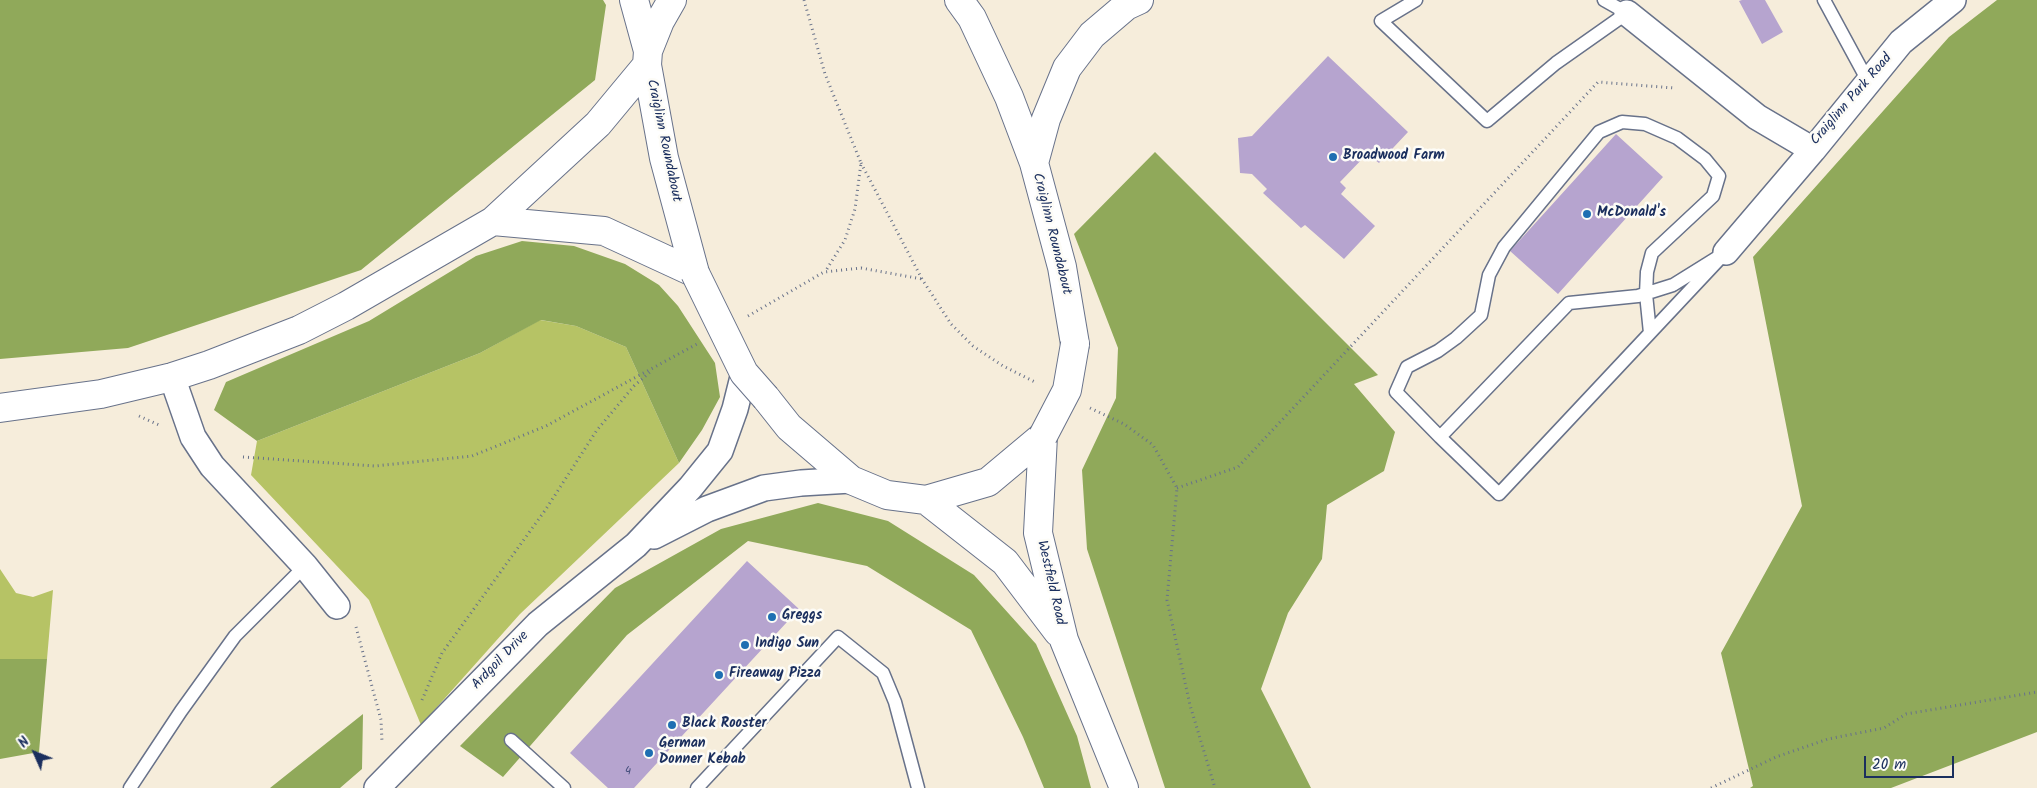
<!DOCTYPE html>
<html>
<head>
<meta charset="utf-8">
<style>
	body { margin:0 }
	#map { position:relative; width:2037px; height:788px; overflow:hidden; background:#f6eddb; font-family:Kalam,sans-serif }
	canvas { display:block }
	.north { position:absolute; left:10px; top:728px; width:50px; height:50px; -webkit-text-stroke:4px #fdfcf7; paint-order:stroke; rotate:314deg; font-size:14px; font-weight:700; line-height:20px; text-align:center; color:#1b2f5e }
	.north::after { content:''; display:block; margin:auto; width:18px; height:22px; background:#1b2f5e; clip-path:polygon(50% 0,100% 100%,50% 72%,0 100%) }
	.scale { position:absolute; left:1864px; top:756px; width:90px; height:22px; box-sizing:border-box; border:2px solid #1b2f5e; border-top:0; padding-left:6px; font-size:15px; line-height:18px; white-space:nowrap; color:#1b2f5e; -webkit-text-stroke:4px #fdfcf7; paint-order:stroke }
</style>
</head>
<body>
<div id="map">
<canvas width="2037" height="788"></canvas>
<div class="north">N</div>
<div class="scale">20 m</div>
</div>
<script>
const g = document.querySelector('canvas').getContext('2d');
g.lineJoin = 'round';
function paint(path, color) { g.fillStyle = color; g.fill(path, 'evenodd'); }
const toPath = rows => new Path2D(rows.map(r => 'M' + r).join(''));
function strokePath(path, color, width, dash) { g.strokeStyle = color; g.lineWidth = width; g.lineCap = dash ? 'butt' : 'round'; g.setLineDash(dash || []); g.stroke(path); }
function drawText(font, color, halo, rows, align = 'center') {
  g.font = font + ' Kalam,sans-serif'; g.lineWidth = 5; g.setLineDash([]); g.textBaseline = 'middle'; g.strokeStyle = halo; g.fillStyle = color; for (const [text, x, y, turn = 0] of rows) {
    g.save(); g.translate(x, y); g.rotate((+turn || 0) * Math.PI / 180); g.textAlign = isNaN(turn) ? turn : align; if (halo) g.strokeText(text, 0, 0); g.fillText(text, 0, 0); g.restore();
  }
}
const green = toPath([
	[540,320,576,326,626,347,679,463,520,614,421,725,369,600,251,475,257,441,480,353],
	[0,569,16,593,33,597,53,590,47,659,0,659]
]);
const forest = toPath([
	[0,0,603,0,606,5,595,80,361,270,128,348,0,359],
	[1997,0,2037,0,2037,732,1891,788,1750,788,1753,786,1721,653,1802,506,1753,257,1949,37],
	[1155,152,1378,375,1354,384,1395,432,1384,471,1327,505,1322,559,1288,613,1261,689,1311,788,1165,788,1087,549,1082,470,1116,398,1118,348,1074,234],
	[522,241,574,246,625,264,659,285,678,306,715,363,720,397,702,430,679,463,626,347,576,326,541,320,480,353,257,441,214,410,226,382,369,321,476,256],
	[818,503,888,521,974,575,1036,644,1077,736,1091,788,1044,788,1023,737,971,630,867,566,748,541,627,635,503,777,460,746,615,588,721,529],
	[0,659,47,659,39,752,0,759],
	[363,714,362,769,340,788,270,788]
]);
const building = toPath([
	[1742,0,1765,0,1783,32,1762,44,1739,1],
	[1328,56,1408,132,1379,163,1367,154,1340,182,1346,188,1341,194,1375,226,1344,259,1305,225,1301,228,1263,193,1267,189,1252,174,1240,173,1238,138,1252,136],
	[1616,134,1663,177,1558,294,1510,251],
	[747,561,799,609,634,788,608,788,570,753]
]);
const path = toPath([
	[804,0,825,74,861,163,855,209,845,240,825,272],
	[861,163,922,279,951,324,973,346,1003,366,1037,383],
	[748,316,824,272,861,268,922,279],
	[1090,408,1124,424,1153,445,1177,488,1167,600,1190,705,1215,788],
	[139,416,159,425],
	[243,457,375,466,472,456,546,426,697,344],
	[1177,488,1238,467,1598,82,1674,88],
	[356,627,381,720,382,742],
	[422,700,442,653,546,509,597,430,634,386,650,372],
	[1711,788,1776,757,1828,739,1884,728,1906,714,2037,692]
]);
const lane = toPath([
	[1416,0,1381,21,1487,121,1556,63,1627,13,1604,0],
	[1824,0,1869,83],
	[1726,252,1499,494,1440,437,1569,303,1638,296,1673,285,1726,252],
	[1440,437,1396,392,1407,367,1438,351,1456,338,1481,315,1489,275,1504,247,1599,132,1622,122,1645,124,1677,138,1705,159,1719,176,1713,196,1652,253,1647,272,1646,294,1650,333],
	[511,740,564,788],
	[130,788,181,711,235,636,305,566],
	[697,788,838,637,883,673,895,702,918,788]
]);
const street = toPath([
	[1627,13,1757,117,1813,150,1901,42,1953,0],
	[1726,252,1813,150],
	[172,377,193,437,212,466,305,566,337,606],
	[654,536,707,509,764,488,801,483,851,480],
	[377,788,538,624,636,545,690,488,720,451,735,409,744,373]
]);
const secondary = toPath([
	[634,0,648,51],
	[672,0,660,21,648,51,647,65,664,158,695,273],
	[959,0,972,18,1009,97,1034,163,1062,267,1075,344],
	[1034,163,1046,119,1067,68,1092,35,1126,6,1139,0],
	[493,221,604,231,695,273],
	[766,398,789,427,851,480,887,495,926,500,988,482,1043,436],
	[0,408,101,394,172,377,209,365,299,330,346,306,493,221,598,124,647,65],
	[1043,436,1038,533,1064,640,1124,788],
	[926,500,1005,562,1058,632]
]);
const secondaryBridge = toPath([
	[695,273,744,373,766,398],
	[1043,436,1067,390,1075,344]
]);
const markers = [
	[1333,157,5,"#1f6fb2"],
	[1587,214,5,"#1f6fb2"],
	[772,617,5,"#1f6fb2"],
	[745,645,5,"#1f6fb2"],
	[719,675,5,"#1f6fb2"],
	[672,725,5,"#1f6fb2"],
	[649,753,5,"#1f6fb2"]
];
const numberNames = [
	["4",628,772]
];
const streetNames = [
	["Craiglinn Park Road",1852,100,-49],
	["Craiglinn Roundabout",663,141,78],
	["Craiglinn Roundabout",1051,234,76],
	["Westfield Road",1050,583,77],
	["Ardgoil Drive",501,661,-46]
];
const poiNames = [
	["Broadwood Farm",1343,157],
	["McDonald's",1597,214],
	["Greggs",782,617],
	["Indigo Sun",755,645],
	["Fireaway Pizza",729,675],
	["Black Rooster",682,725],
	["German",659,745],
	["Donner Kebab",659,761]
];
paint(green, '#b6c365');
paint(forest, '#90a95a');
paint(building, '#b6a4cf');
strokePath(lane, '#68728a', 15);
strokePath(street, '#68728a', 28);
strokePath(secondary, '#68728a', 30);
strokePath(path, '#68728a', 3, [1, 4]);
strokePath(lane, '#fff', 12);
strokePath(street, '#fff', 25);
strokePath(secondary, '#fff', 28);
strokePath(secondaryBridge, '#68728a', 30, []);
strokePath(secondaryBridge, '#fff', 28);
for (const [x, y, r, color] of markers) { const dot = new Path2D(); dot.arc(x, y, r, 0, 2 * Math.PI); g.fillStyle = color; g.fill(dot); strokePath(dot, '#fdfcf7', 2); }
drawText('11px', '#424c7a', null, numberNames);
drawText('14px', '#1b2f5e', '#fdfcf7', streetNames);
drawText('bold 14px', '#1b2f5e', '#fdfcf7', poiNames, 'left');
</script>
</body>
</html>
